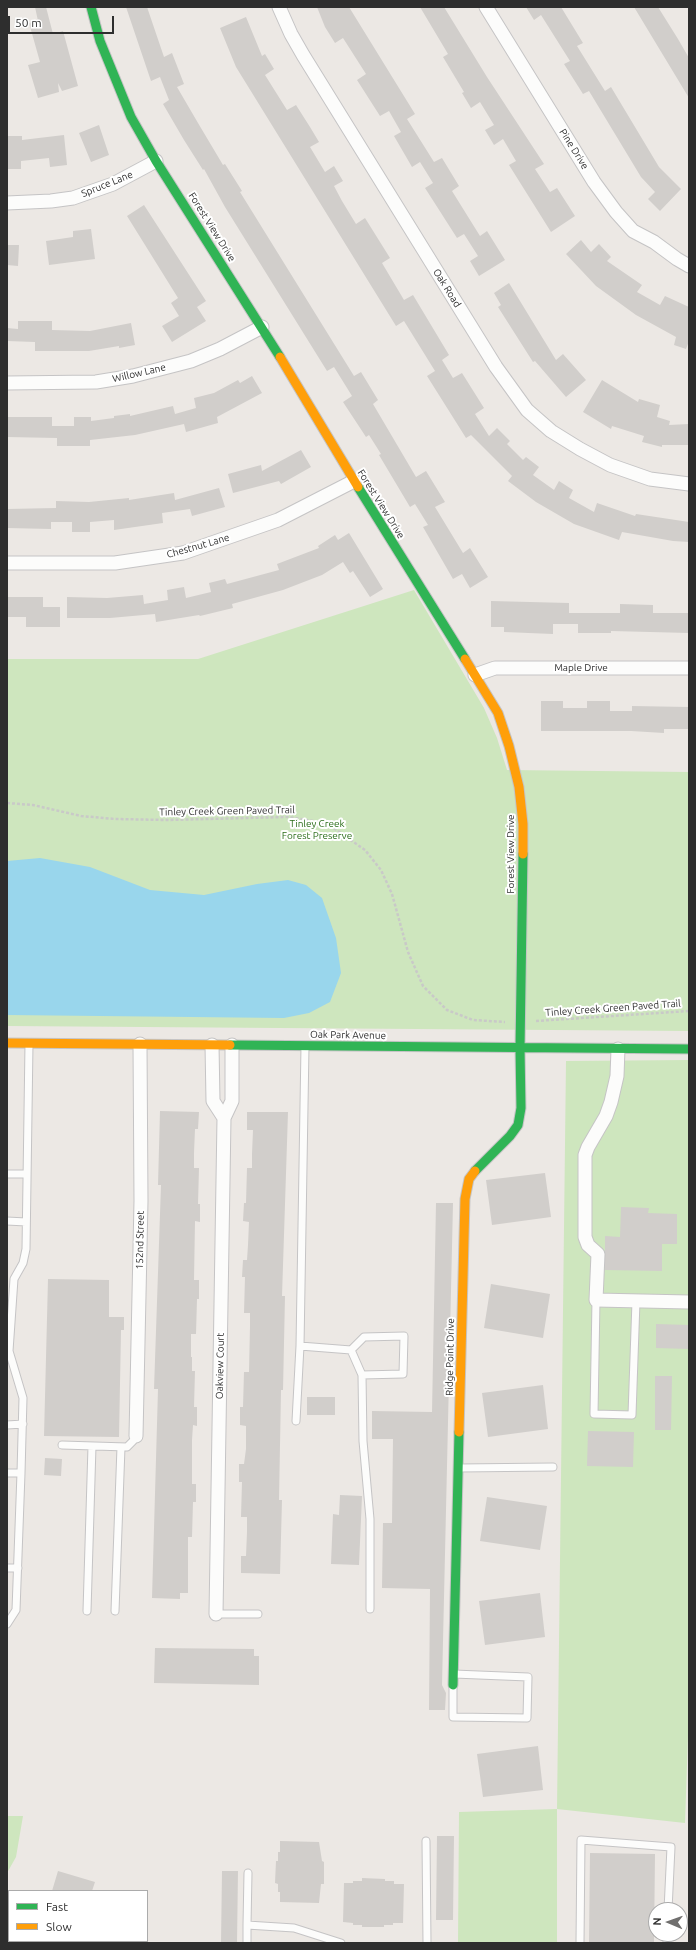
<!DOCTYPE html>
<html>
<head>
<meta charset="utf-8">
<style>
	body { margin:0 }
	#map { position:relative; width:696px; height:1950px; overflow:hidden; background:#ece8e4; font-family:Ubuntu,sans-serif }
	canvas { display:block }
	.frame { position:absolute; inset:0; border:8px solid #2e2e2e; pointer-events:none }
	.legend { position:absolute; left:8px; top:1890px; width:140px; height:52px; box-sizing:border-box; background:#fff; border:1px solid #ababab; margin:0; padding:5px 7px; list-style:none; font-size:12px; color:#2e2e2e }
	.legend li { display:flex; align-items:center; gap:8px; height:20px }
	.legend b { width:20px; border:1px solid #ababab }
	.north { position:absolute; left:648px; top:1902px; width:40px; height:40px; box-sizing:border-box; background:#fff; border:1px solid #ababab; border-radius:50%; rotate:272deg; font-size:11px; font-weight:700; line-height:16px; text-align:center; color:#2e2e2e }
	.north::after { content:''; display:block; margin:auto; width:14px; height:18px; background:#706f6e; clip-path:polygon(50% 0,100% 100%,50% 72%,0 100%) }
	.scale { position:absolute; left:8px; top:16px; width:106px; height:18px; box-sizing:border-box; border:2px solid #2e2e2e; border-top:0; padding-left:5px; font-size:12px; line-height:14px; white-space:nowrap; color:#2e2e2e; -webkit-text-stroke:3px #fff; paint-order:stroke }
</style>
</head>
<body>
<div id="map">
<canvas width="696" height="1950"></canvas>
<div class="frame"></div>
<ul class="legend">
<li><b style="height:5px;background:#30b455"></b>Fast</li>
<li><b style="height:5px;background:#ff9f0a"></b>Slow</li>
</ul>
<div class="north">N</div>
<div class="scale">50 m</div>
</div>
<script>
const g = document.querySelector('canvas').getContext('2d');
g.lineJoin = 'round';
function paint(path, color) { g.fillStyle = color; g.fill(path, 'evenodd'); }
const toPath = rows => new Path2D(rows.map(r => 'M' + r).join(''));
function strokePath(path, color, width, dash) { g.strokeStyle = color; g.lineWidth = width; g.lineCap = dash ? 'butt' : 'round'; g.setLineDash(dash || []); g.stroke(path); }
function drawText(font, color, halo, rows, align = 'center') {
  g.font = font + ' Ubuntu,sans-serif'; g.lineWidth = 4; g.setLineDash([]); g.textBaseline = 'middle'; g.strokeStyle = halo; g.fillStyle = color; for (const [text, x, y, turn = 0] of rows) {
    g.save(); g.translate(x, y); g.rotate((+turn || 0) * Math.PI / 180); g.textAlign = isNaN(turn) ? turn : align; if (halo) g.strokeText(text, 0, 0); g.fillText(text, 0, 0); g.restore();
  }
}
const green = toPath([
	[414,590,484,708,497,738,507,770,689,772,689,1031,7,1026,7,659,198,659],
	[689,1060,689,1706,685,1823,557,1809,557,1943,458,1943,459,1812,557,1809,566,1061],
	[7,1816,23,1816,16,1857,7,1873]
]);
const water = toPath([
	[40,858,90,867,150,890,204,895,257,884,288,880,306,885,322,898,336,938,341,973,330,1002,309,1013,284,1018,7,1015,7,861]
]);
const building = toPath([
	[35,7,46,7,53,34,63,31,78,86,62,91,58,83,59,92,38,98,28,65,40,62,29,23,38,21],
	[126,7,147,7,164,57,172,53,184,84,177,87,198,123,223,165,225,164,242,191,240,192,354,376,361,372,378,400,373,404,416,477,426,471,445,502,435,507,463,553,470,548,488,577,470,588,462,574,453,579,423,527,428,525,415,504,410,507,379,455,381,454,369,435,366,437,343,402,352,396,334,367,327,371,225,207,204,169,203,170,184,140,163,104,169,100,160,77,151,81],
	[317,7,349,7,415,114,407,119,434,162,442,158,459,186,452,191,480,236,487,231,505,260,479,276,470,261,478,256,464,234,457,238,434,202,425,188,433,183,420,162,412,167,394,136,401,132,389,111,380,116,357,80,366,74,343,38,335,43,325,27],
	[420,7,444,7,487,77,544,164,535,169,550,192,557,188,575,216,551,232,509,165,516,161,503,139,494,145,485,130,494,125,480,102,471,108,462,93,464,92,443,57,448,54],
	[526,7,561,7,583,43,577,46,605,91,611,87,659,167,681,189,660,211,648,199,655,192,641,177,589,91,583,94,564,64,570,61,541,15,534,20],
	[634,7,658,7,678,39,689,58,689,98],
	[246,17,262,56,265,54,274,69,265,75,287,110,296,105,310,127,319,142,310,147,325,172,334,166,343,181,334,186,342,201,356,224,365,218,390,258,382,263,404,300,413,295,449,355,442,360,453,378,462,373,484,408,475,414,489,436,497,428,510,441,507,444,523,460,526,457,539,467,533,475,554,490,559,481,573,490,569,498,594,512,597,503,635,516,636,514,689,522,689,542,673,541,622,532,619,540,574,524,536,502,508,481,512,476,471,435,466,438,427,376,435,371,404,321,396,326,236,67,220,28],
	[99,125,109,155,91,162,79,133],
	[64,135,67,165,50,167,49,158,21,161,21,169,7,169,7,136,22,136,22,140],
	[144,205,206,301,197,307,206,321,172,342,162,326,179,316,171,303,178,298,127,216],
	[91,229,95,259,49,265,46,241,73,237,73,231],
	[581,240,591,252,599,244,611,257,607,261,642,285,637,292,660,305,665,296,689,307,689,341,686,349,674,345,676,337,636,315,596,286,566,254],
	[7,245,19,245,18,266,7,265],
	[509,283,556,360,563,354,586,380,566,397,535,361,533,362,498,307,501,305,494,293],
	[18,321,52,321,52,330,90,331,131,323,135,345,119,348,119,346,89,351,35,351,35,342,7,341,7,328,18,329],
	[252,376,262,393,217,417,218,423,186,432,184,424,135,435,90,440,90,446,57,446,57,438,7,437,7,417,52,417,52,426,74,426,74,417,91,417,91,421,114,418,114,416,130,414,130,416,173,406,175,414,196,408,194,398,214,393,238,380,240,383],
	[602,380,638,402,639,399,660,405,657,417,670,421,669,425,689,424,689,445,662,445,662,447,642,442,644,436,612,426,611,429,583,412],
	[301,450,311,467,281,484,279,481,233,493,228,474,261,465,262,471],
	[219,488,225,507,192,516,190,509,162,513,163,523,114,530,114,520,90,522,90,532,72,532,72,522,51,522,51,529,7,528,7,509,56,508,56,501,89,502,129,498,129,500,174,493,175,500],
	[349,533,383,589,370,597,353,571,350,573,343,562,322,575,283,590,232,604,233,608,200,616,199,615,156,622,155,614,110,618,67,618,67,597,107,598,143,595,144,604,168,600,167,590,184,587,186,598,211,592,209,583,225,579,227,584,279,570,277,564,319,548,318,546,335,535,338,540],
	[7,597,43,597,43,607,60,607,60,627,26,627,26,617,7,617],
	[491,601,569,603,569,613,620,613,620,604,653,605,653,613,689,613,689,633,611,631,611,633,578,633,578,624,553,624,553,634,504,632,504,627,491,627],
	[541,701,563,701,563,708,587,708,587,701,610,701,610,711,632,711,632,706,689,707,689,729,664,729,664,733,631,731,541,731],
	[160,1111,199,1112,198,1129,195,1129,194,1153,194,1168,199,1168,198,1204,200,1204,200,1222,195,1221,194,1280,199,1280,199,1299,197,1299,196,1334,191,1334,191,1357,192,1357,192,1371,195,1371,194,1407,197,1407,197,1426,193,1425,192,1440,192,1484,196,1484,196,1502,193,1502,192,1537,188,1537,188,1593,180,1593,180,1599,152,1598,158,1389,154,1389,161,1185,158,1185],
	[247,1112,288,1112,282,1296,285,1296,283,1390,281,1390,279,1500,282,1500,280,1574,241,1573,241,1556,246,1556,247,1532,247,1517,241,1517,242,1482,239,1482,239,1464,244,1464,246,1449,246,1426,240,1425,240,1407,243,1407,244,1372,249,1372,250,1326,250,1313,244,1313,245,1277,242,1277,243,1260,247,1260,248,1245,249,1222,243,1221,244,1203,246,1203,247,1168,252,1168,252,1154,253,1130,247,1130],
	[545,1173,551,1217,492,1225,486,1180],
	[436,1203,453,1203,442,1685,446,1693,445,1710,429,1710,430,1589,382,1588,383,1523,392,1523,393,1439,372,1439,372,1411,432,1412],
	[621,1207,649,1208,648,1213,677,1214,677,1244,662,1244,662,1271,605,1270,605,1236,620,1237],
	[48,1279,109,1280,109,1317,124,1317,124,1330,121,1330,119,1437,44,1436],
	[491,1284,550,1294,543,1338,484,1328],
	[656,1324,689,1325,689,1349,656,1348],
	[655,1376,672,1376,671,1430,655,1430],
	[543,1385,548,1429,488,1437,482,1393],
	[307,1397,335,1397,335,1415,307,1415],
	[588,1431,634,1432,633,1467,587,1466],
	[45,1458,62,1459,61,1476,44,1475],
	[340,1495,362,1496,359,1565,331,1564,333,1514,339,1515],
	[487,1497,547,1506,540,1550,480,1541],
	[540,1593,545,1637,485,1645,479,1601],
	[155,1648,254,1649,254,1656,259,1656,259,1685,154,1683],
	[538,1746,543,1790,483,1797,477,1754],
	[437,1836,454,1836,453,1920,436,1920],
	[280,1841,319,1842,322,1861,324,1862,324,1884,321,1884,319,1903,280,1902,280,1892,278,1892,278,1884,275,1883,276,1861,278,1861,278,1852,280,1852],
	[590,1853,655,1854,654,1943,589,1943],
	[58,1871,95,1882,92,1891,52,1891],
	[222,1871,238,1871,237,1943,221,1943],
	[362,1878,385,1879,385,1881,394,1881,394,1884,404,1884,403,1923,393,1923,393,1925,384,1925,384,1927,362,1927,362,1925,353,1925,353,1923,343,1922,344,1883,353,1883,353,1881,362,1881]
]);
const path = toPath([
	[7,803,33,805,81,816,115,819,166,820,288,817,314,821,332,827,365,850,381,870,392,894,408,952,423,986,447,1010,473,1020,505,1022],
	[536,1021,689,1011]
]);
const lane = toPath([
	[305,1046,300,1346,351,1350,364,1337,404,1336,403,1374,362,1375,351,1350],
	[7,1174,27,1174],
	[7,1221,26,1222],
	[596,1300,594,1414,632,1415,636,1301],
	[362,1375,363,1441,370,1519,370,1609],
	[296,1421,300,1346],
	[7,1425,23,1424],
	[62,1445,127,1447,133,1441,136,1436],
	[459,1468,553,1467],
	[7,1473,21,1473],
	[7,1568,18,1568],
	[87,1611,92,1446],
	[115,1611,121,1447],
	[216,1614,258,1614],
	[7,1624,16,1610,21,1473,23,1398,9,1351,14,1279,23,1263,26,1249,29,1044],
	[453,1686,453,1717,527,1718,528,1677,454,1674],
	[426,1841,427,1943],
	[247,1925,248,1873],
	[141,1941,143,1943],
	[247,1943,247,1925,294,1928,341,1943],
	[580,1943,581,1840,671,1847,668,1910],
	[667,1943,667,1934]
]);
const street = toPath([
	[279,7,291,34,303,55,496,367,527,410,551,431,580,449,610,465,650,479,689,484],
	[486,7,594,182,616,212,633,231,654,242,677,259,689,266],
	[7,203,51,201,73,198,113,184,156,161],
	[7,383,96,382,133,376,191,361,220,349,262,327],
	[7,563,115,563,183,553,278,520,354,481],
	[475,675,495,668,689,668],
	[212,1045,213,1101,224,1118],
	[618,1049,617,1076,611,1102,606,1116,588,1147,585,1155,585,1237,588,1245,598,1254,596,1300,689,1302],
	[136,1436,141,1201,140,1044],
	[216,1614,224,1118,232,1101,232,1045]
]);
const fast = toPath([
	[91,7,100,41,131,117,156,161,280,357],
	[358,487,465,659],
	[230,1045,689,1049],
	[475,1171,510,1136,518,1125,521,1108,520,1048,523,854],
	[453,1685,459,1432]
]);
const slow = toPath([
	[280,357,358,487],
	[465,659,498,713,509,746,519,787,523,824,523,854],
	[7,1043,230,1045],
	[459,1432,465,1199,469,1179,475,1171]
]);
const streetNames = [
	["Pine Drive",574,149,58],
	["Spruce Lane",107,184,-22],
	["Forest View Drive",212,227,58],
	["Oak Road",447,288,58],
	["Willow Lane",139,373,-13],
	["Forest View Drive",381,504,58],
	["Chestnut Lane",198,546,-16],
	["Maple Drive",581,668],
	["Tinley Creek Green Paved Trail",227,811,-1],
	["Forest View Drive",511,854,-90],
	["Tinley Creek Green Paved Trail",613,1008,-4],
	["Oak Park Avenue",348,1035,1],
	["152nd Street",140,1240,-89],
	["Ridge Point Drive",450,1357,-89],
	["Oakview Court",220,1366,-89]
];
const parkNames = [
	["Tinley Creek",317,824],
	["Forest Preserve",317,836]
];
paint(green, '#cee6be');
paint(water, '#99d6ec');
paint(building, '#d1cecb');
strokePath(lane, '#c5c4c5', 9);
strokePath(street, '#c5c4c5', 15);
strokePath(fast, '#c5c4c5', 11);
strokePath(slow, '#c5c4c5', 11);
strokePath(path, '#c9c9c8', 2.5, [3, 2]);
strokePath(lane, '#fcfcfb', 7);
strokePath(street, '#fcfcfb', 13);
strokePath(fast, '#30b455', 9);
strokePath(slow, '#ff9f0a', 9);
drawText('10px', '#2e2e2e', '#fff', streetNames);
drawText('10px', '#2c6e1b', '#fff', parkNames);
</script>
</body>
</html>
